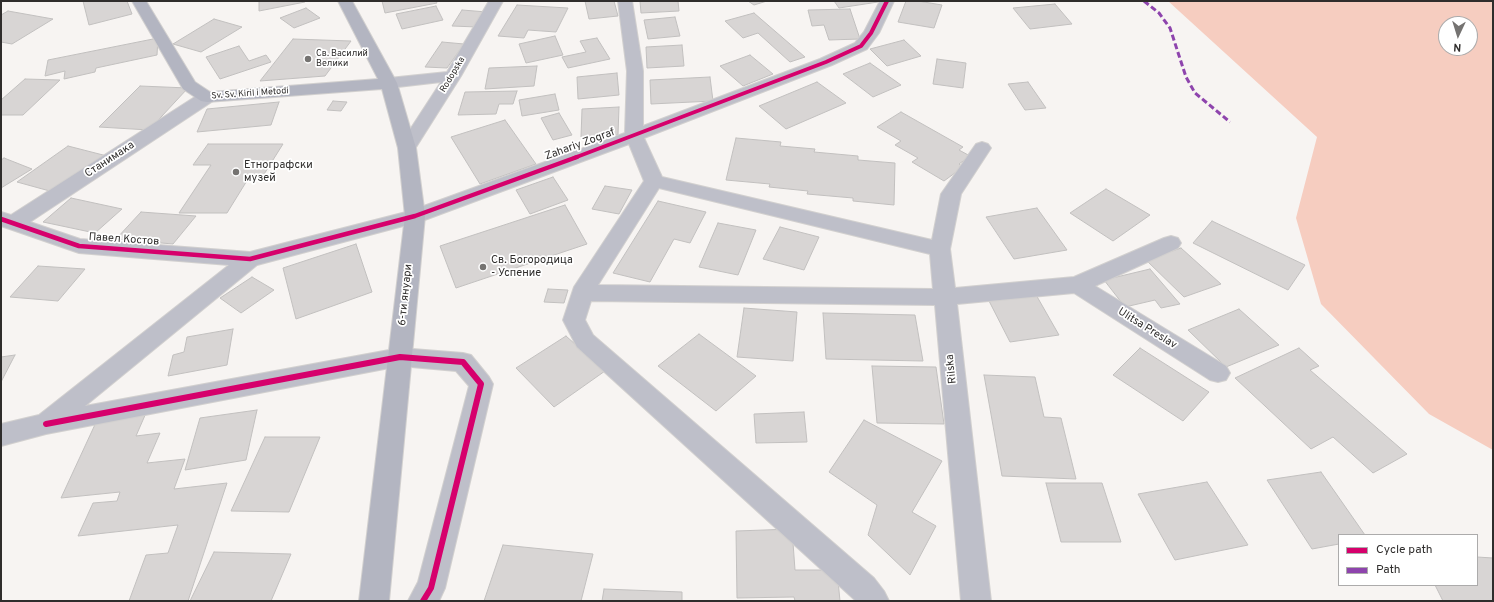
<!DOCTYPE html>
<html>
<head>
<meta charset="utf-8">
<style>
	body { margin:0 }
	#map { position:relative; width:1494px; height:602px; overflow:hidden; background:#f7f4f2; font-family:Overpass,sans-serif }
	canvas { display:block }
	.frame { position:absolute; inset:0; border:2px solid #2f2d2c; pointer-events:none }
	.legend { position:absolute; left:1338px; top:534px; width:140px; height:52px; box-sizing:border-box; background:#fff; border:1px solid #acabab; margin:0; padding:5px 7px; list-style:none; font-size:12px; color:#2f2d2c }
	.legend li { display:flex; align-items:center; gap:8px; height:20px }
	.legend b { width:20px; border:1px solid #acabab }
	.north { position:absolute; left:1438px; top:16px; width:40px; height:40px; box-sizing:border-box; background:#fff; border:1px solid #acabab; border-radius:50%; rotate:184deg; font-size:11px; font-weight:700; line-height:16px; text-align:center; color:#2f2d2c }
	.north::after { content:''; display:block; margin:auto; width:14px; height:18px; background:#757371; clip-path:polygon(50% 0,100% 100%,50% 72%,0 100%) }
</style>
</head>
<body>
<div id="map">
<canvas width="1494" height="602"></canvas>
<div class="frame"></div>
<ul class="legend">
<li><b style="height:5px;background:#d6006c"></b>Cycle path</li>
<li><b style="height:5px;background:#8e44ad"></b>Path</li>
</ul>
<div class="north">N</div>
</div>
<script>
const g = document.querySelector('canvas').getContext('2d');
g.lineJoin = 'round';
function paint(path, color) { g.fillStyle = color; g.fill(path, 'evenodd'); }
const toPath = rows => new Path2D(rows.map(r => 'M' + r).join(''));
function strokePath(path, color, width, dash) { g.strokeStyle = color; g.lineWidth = width; g.lineCap = dash ? 'butt' : 'round'; g.setLineDash(dash || []); g.stroke(path); }
function drawText(font, color, halo, rows, align = 'center') {
  g.font = font + ' Overpass,sans-serif'; g.lineWidth = 3.5; g.setLineDash([]); g.textBaseline = 'middle'; g.strokeStyle = halo; g.fillStyle = color; for (const [text, x, y, turn = 0] of rows) {
    g.save(); g.translate(x, y); g.rotate((+turn || 0) * Math.PI / 180); g.textAlign = isNaN(turn) ? turn : align; if (halo) g.strokeText(text, 0, 0); g.fillText(text, 0, 0); g.restore();
  }
}
const green = toPath([
	[1168,1,1493,1,1493,450,1429,414,1321,304,1296,218,1317,137],
	[1446,24,1470,24,1470,48,1446,48]
]);
const building = toPath([
	[83,1,127,1,132,14,89,25,83,1],
	[259,1,304,1,305,2,259,11,259,1],
	[382,1,436,1,437,3,385,13,382,1],
	[585,1,614,1,618,16,589,19,585,1],
	[640,1,678,1,679,11,641,13,640,1],
	[748,1,767,1,754,5,748,1],
	[834,1,877,1,878,2,839,8,834,1],
	[906,1,918,1,942,5,934,28,898,22,906,1],
	[1055,4,1072,24,1030,29,1013,8,1055,4],
	[517,5,568,8,556,32,528,30,524,38,498,36,517,5],
	[436,6,443,20,402,29,396,14,436,6],
	[306,8,320,18,294,28,280,18,306,8],
	[850,9,860,39,829,40,824,25,812,26,808,10,850,9],
	[462,10,487,12,477,27,452,26,462,10],
	[8,11,53,19,12,44,1,42,1,15,8,11],
	[754,13,805,57,790,62,758,33,743,38,725,21,754,13],
	[675,17,680,36,648,39,644,20,675,17],
	[214,19,242,27,201,52,173,44,214,19],
	[555,36,563,55,526,63,519,44,555,36],
	[158,38,157,55,96,68,95,72,64,79,65,71,45,76,48,60,158,38],
	[597,38,610,59,568,68,562,57,586,52,580,41,597,38],
	[293,39,351,41,325,76,260,81,293,39],
	[904,40,921,56,887,66,870,49,904,40],
	[442,42,464,44,447,68,425,67,442,42],
	[682,45,684,66,647,68,646,47,682,45],
	[239,46,249,61,266,55,271,62,220,79,206,57,239,46],
	[750,55,773,74,743,86,720,66,750,55],
	[937,59,966,63,963,88,933,84,937,59],
	[870,63,901,85,873,97,843,74,870,63],
	[537,66,534,86,485,89,489,68,537,66],
	[617,73,619,95,578,99,577,77,617,73],
	[710,77,713,101,651,104,650,80,710,77],
	[25,79,60,80,23,115,1,115,1,100,25,79],
	[817,82,846,103,786,129,759,106,817,82],
	[1028,82,1046,108,1025,110,1008,84,1028,82],
	[140,86,188,88,149,130,99,127,140,86],
	[517,91,513,104,499,104,496,114,458,115,465,92,517,91],
	[555,94,559,110,522,116,519,100,555,94],
	[333,101,347,102,341,111,327,110,333,101],
	[279,102,271,125,197,132,207,109,279,102],
	[619,107,618,135,581,137,582,109,619,107],
	[901,112,963,147,959,150,970,156,959,164,963,167,944,181,912,162,918,158,895,145,901,141,877,127,901,112],
	[559,113,572,135,553,140,541,118,559,113],
	[505,120,536,164,480,184,451,137,505,120],
	[736,138,781,142,780,146,815,149,814,152,858,156,858,160,895,163,894,205,853,201,853,198,807,194,808,191,769,187,770,184,726,180,736,138],
	[208,144,283,144,261,179,248,179,227,213,179,213,211,165,193,165,208,144],
	[68,146,107,156,57,193,17,182,68,146],
	[4,158,32,169,1,188,1,160,4,158],
	[553,177,568,200,530,214,516,190,553,177],
	[605,186,632,190,619,214,592,209,605,186],
	[1106,189,1150,215,1113,241,1070,213,1106,189],
	[71,198,122,209,95,233,43,222,71,198],
	[658,201,706,212,690,243,674,239,650,282,613,273,658,201],
	[565,205,587,244,456,288,440,246,565,205],
	[1037,208,1067,250,1014,259,986,217,1037,208],
	[141,212,196,216,173,244,116,239,141,212],
	[1212,221,1305,265,1288,290,1193,243,1212,221],
	[718,223,756,230,738,275,699,267,718,223],
	[780,227,819,237,804,270,763,259,780,227],
	[356,244,372,292,296,319,283,268,356,244],
	[1181,248,1221,284,1184,297,1146,260,1181,248],
	[38,266,85,269,58,301,10,297,38,266],
	[1150,269,1180,304,1161,308,1155,300,1125,307,1104,280,1150,269],
	[252,277,274,290,241,313,220,298,252,277],
	[548,289,568,290,564,303,544,302,548,289],
	[1035,293,1059,335,1010,342,988,299,1035,293],
	[744,308,797,312,793,361,737,357,744,308],
	[1239,309,1279,345,1226,367,1188,330,1239,309],
	[823,313,915,315,923,361,826,359,823,313],
	[233,329,227,365,168,376,173,355,184,352,187,337,233,329],
	[699,334,756,376,716,411,658,366,699,334],
	[566,336,605,371,554,407,516,368,566,336],
	[1140,348,1209,392,1183,421,1113,375,1140,348],
	[1299,348,1319,366,1310,370,1407,454,1373,473,1333,437,1311,449,1235,378,1299,348],
	[15,355,1,382,1,357,15,355],
	[872,366,936,367,944,424,877,423,872,366],
	[984,375,1035,377,1044,417,1061,418,1076,479,1002,476,984,375],
	[257,410,246,460,185,470,200,418,257,410],
	[804,412,807,442,756,443,754,414,804,412],
	[146,413,136,436,160,433,147,463,185,459,174,489,227,483,188,601,129,601,146,555,168,553,178,525,78,536,93,503,117,501,120,492,61,498,98,418,146,413],
	[864,420,942,461,912,512,936,526,910,575,868,535,877,505,829,472,864,420],
	[265,437,320,437,289,512,231,511,265,437],
	[1321,472,1365,535,1339,535,1339,544,1312,549,1267,480,1321,472],
	[1207,482,1248,545,1175,560,1138,494,1207,482],
	[1046,483,1102,483,1121,542,1061,542,1046,483],
	[792,529,795,570,837,570,840,601,795,601,794,597,737,598,736,531,792,529],
	[503,545,593,554,581,601,484,601,503,545],
	[214,552,291,554,271,601,190,601,214,552],
	[1477,557,1493,558,1493,601,1443,601,1435,585,1477,585,1477,557],
	[604,589,682,592,682,601,602,601,604,589]
]);
const street = toPath([
	[489,1,503,1,461,76,413,152,407,154,401,152,398,148,441,82,389,88,383,87,381,83,383,79,389,78,447,72,489,1],
	[618,1,632,1,643,71,643,126,820,59,855,43,864,32,880,1,894,1,879,33,867,49,832,65,644,138,662,177,932,240,941,194,976,144,982,142,988,144,991,148,961,194,950,249,955,288,1074,277,1164,238,1171,236,1178,238,1181,243,1178,248,1095,286,1226,366,1230,373,1226,380,1218,382,1210,380,1074,293,957,304,991,601,961,601,935,305,591,301,585,320,593,335,874,578,884,591,889,601,856,601,577,347,563,320,574,287,644,181,629,144,422,221,257,265,85,406,400,348,463,353,471,355,489,377,493,384,445,588,439,601,408,601,418,582,469,386,456,371,400,366,46,434,1,446,1,424,39,415,229,265,79,253,1,226,1,212,11,215,201,93,207,92,213,93,216,97,213,101,30,222,80,239,250,252,410,211,625,133,627,71,618,1],
	[659,188,930,254,933,289,598,285,659,188]
]);
const secondary = toPath([
	[132,1,146,1,195,82,210,92,378,79,338,1,352,1,397,83,416,148,425,216,389,601,359,601,405,216,398,148,382,89,207,102,201,101,183,89,132,1]
]);
const quiet = toPath([
	[1144,1,1159,13,1170,28,1186,77,1195,93,1230,122]
]);
const cyclewayFar2 = toPath([
	[574,158,826,62,861,46,871,33,887,1]
]);
const cyclewayFar1 = toPath([
	[1,219,79,246,250,259,415,216,577,157]
]);
const cycleway = toPath([
	[46,424,400,357,463,362,481,384,431,588,423,601]
]);
const markers = [
	[308,59,4,"#757371"],
	[236,172,4,"#757371"],
	[483,267,4,"#757371"]
];
const farPoinames = [
	["Св. Василий",316,54],
	["Велики",316,64]
];
const farStreetnames = [
	["Rodopska",453,75,-59],
	["Sv. Sv. Kiril i Metodi",250,94,-4]
];
const streetNames = [
	["Zahariy Zograf",580,145,-20],
	["Станимака",110,160,-33],
	["Павел Костов",124,240,4],
	["6-ти януари",406,295,-84],
	["Ulitsa Preslav",1147,329,32],
	["Rilska",952,369,-96]
];
const poiNames = [
	["Етнографски",244,166],
	["музей",244,179],
	["Св. Богородица",491,261],
	["- Успение",491,274]
];
paint(green, '#f6cdc0');
paint(building, '#d8d5d4');
strokePath(building, '#c2c0bf', 1);
strokePath(street, '#d2d0cf', 2);
strokePath(secondary, '#d2d0cf', 2);
paint(street, '#bebfc9');
paint(secondary, '#b3b5c1');
strokePath(quiet, '#8e44ad', 3, [6, 3]);
strokePath(cyclewayFar2, '#d6006c', 4);
strokePath(cyclewayFar1, '#d6006c', 4.5);
strokePath(cycleway, '#d6006c', 6);
for (const [x, y, r, color] of markers) { const dot = new Path2D(); dot.arc(x, y, r, 0, 2 * Math.PI); g.fillStyle = color; g.fill(dot); strokePath(dot, '#fff', 1.5); }
drawText('9px', '#2f2d2c', '#fff', farPoinames, 'left');
drawText('9px', '#2f2d2c', '#fff', farStreetnames);
drawText('11px', '#2f2d2c', '#fff', streetNames);
drawText('11px', '#2f2d2c', '#fff', poiNames, 'left');
</script>
</body>
</html>
